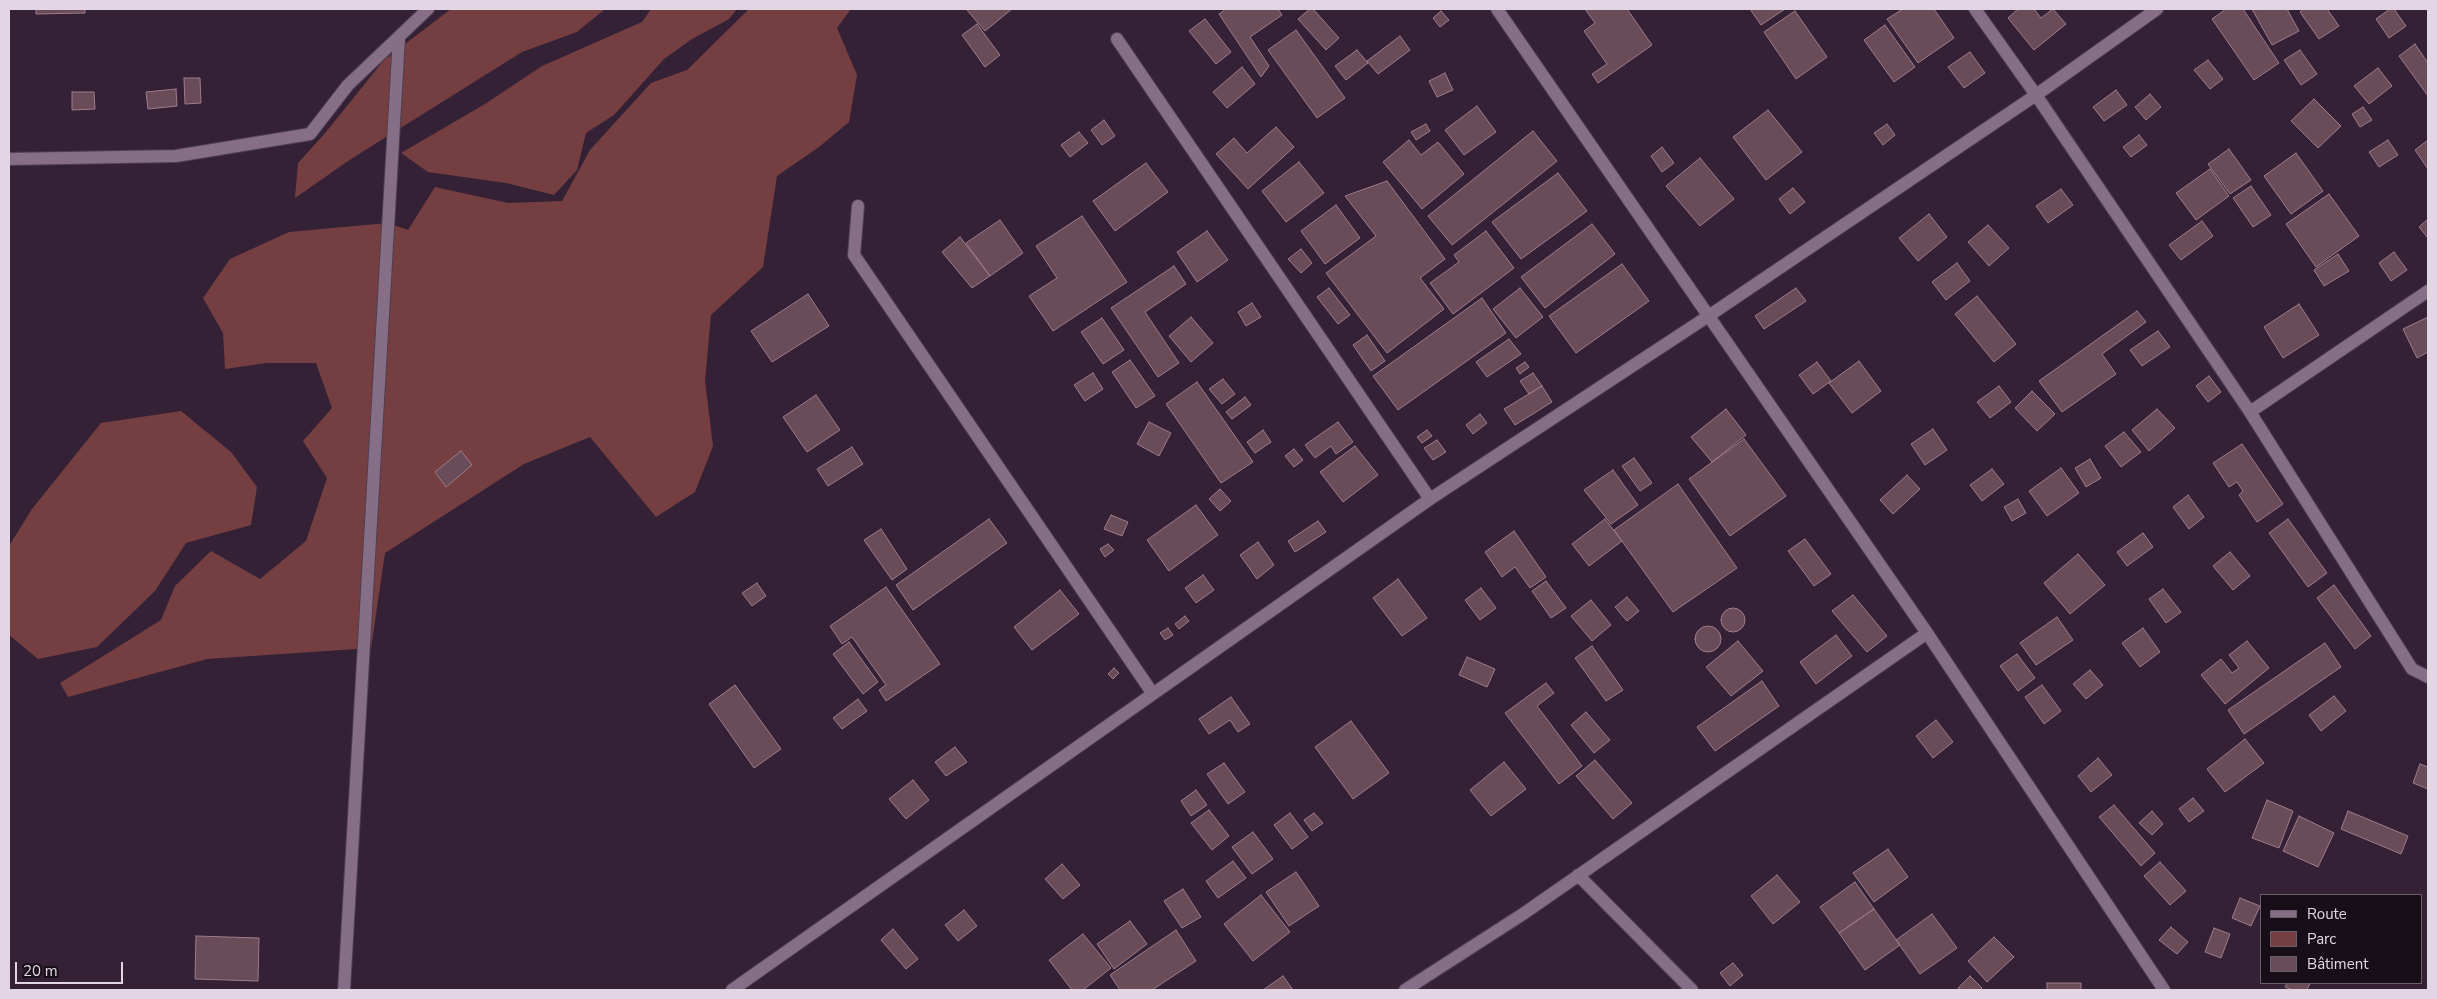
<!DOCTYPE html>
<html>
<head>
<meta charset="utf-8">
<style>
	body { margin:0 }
	#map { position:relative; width:2437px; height:999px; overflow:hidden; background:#342136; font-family:"Nunito Sans",sans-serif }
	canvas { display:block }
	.frame { position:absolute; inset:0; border:10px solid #e3d6e4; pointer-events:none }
	.legend { position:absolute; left:2260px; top:894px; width:162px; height:90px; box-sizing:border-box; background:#170e17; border:1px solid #695e69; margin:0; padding:6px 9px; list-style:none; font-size:15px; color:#e3d6e4 }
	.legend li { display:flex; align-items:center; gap:10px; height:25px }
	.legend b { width:25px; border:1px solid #695e69 }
	.scale { position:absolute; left:15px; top:962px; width:108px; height:22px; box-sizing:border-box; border:2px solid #e3d6e4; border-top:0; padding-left:6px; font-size:15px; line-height:18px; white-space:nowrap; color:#e3d6e4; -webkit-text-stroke:4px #170e17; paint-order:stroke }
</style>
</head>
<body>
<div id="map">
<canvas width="2437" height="999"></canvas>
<div class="frame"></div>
<ul class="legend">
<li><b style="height:6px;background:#856e86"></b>Route</li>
<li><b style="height:14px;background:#753f41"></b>Parc</li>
<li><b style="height:14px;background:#6a4c59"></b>Bâtiment</li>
</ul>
<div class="scale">20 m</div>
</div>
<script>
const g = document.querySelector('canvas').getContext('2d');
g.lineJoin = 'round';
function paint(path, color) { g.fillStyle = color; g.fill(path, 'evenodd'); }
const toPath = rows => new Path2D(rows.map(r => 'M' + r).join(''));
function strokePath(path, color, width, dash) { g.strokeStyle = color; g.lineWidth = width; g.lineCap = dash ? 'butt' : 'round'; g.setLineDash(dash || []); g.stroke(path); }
const green = toPath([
	[451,9,605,9,577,32,522,52,351,159,295,198,298,163,326,132,384,60],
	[651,9,737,9,729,19,692,39,664,59,614,115,586,133,577,170,554,195,506,183,428,172,401,153,485,104,542,66,642,22],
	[749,9,851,9,837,28,857,75,849,122,819,147,777,176,763,267,711,315,705,381,713,446,695,492,656,517,590,437,524,464,385,553,371,648,207,659,68,697,60,683,161,620,175,586,211,551,260,579,306,541,327,478,303,441,332,408,316,363,266,363,225,369,223,333,203,298,230,259,289,232,388,223,408,230,435,187,508,203,562,201,590,150,651,83,687,70],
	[181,411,231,452,257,487,251,525,186,543,155,591,97,647,38,659,9,635,9,546,32,509,101,423]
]);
const building = toPath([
	[36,9,85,9,85,13,36,14,36,9],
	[966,9,1012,9,985,31,966,9],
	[1226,9,1278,9,1282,15,1250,37,1269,66,1261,77,1219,14,1226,9],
	[1310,9,1313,9,1339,38,1326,50,1298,19,1310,9],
	[1585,9,1627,9,1652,45,1598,83,1592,74,1607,64,1584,31,1595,23,1585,9],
	[1750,9,1785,9,1761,25,1750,9],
	[1903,9,1934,9,1954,38,1918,63,1887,19,1903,9],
	[2018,9,2034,9,2041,18,2053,9,2066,24,2034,50,2008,18,2018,9],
	[2226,9,2243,9,2279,63,2254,80,2212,19,2226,9],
	[2252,9,2287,9,2299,31,2272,45,2252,9],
	[2304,9,2327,9,2339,26,2319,39,2300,12,2304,9],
	[2390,9,2394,9,2406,26,2389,38,2376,19,2390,9],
	[1441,11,1449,20,1440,27,1433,18,1441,11],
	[1795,11,1827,57,1796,79,1764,32,1795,11],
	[1205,19,1231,52,1216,64,1189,31,1205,19],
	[977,24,1000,55,985,67,962,35,977,24],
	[1885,25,1915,67,1894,82,1864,40,1885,25],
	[1296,30,1345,98,1317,118,1268,50,1296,30],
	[1400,36,1410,50,1378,74,1367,61,1400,36],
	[2415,44,2428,63,2428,96,2399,56,2415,44],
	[1357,50,1368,63,1346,80,1335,66,1357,50],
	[2300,50,2317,74,2301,85,2284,60,2300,50],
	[1970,52,1985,73,1964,88,1948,67,1970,52],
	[2208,60,2223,79,2210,89,2194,70,2208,60],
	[1242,67,1255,84,1227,108,1213,92,1242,67],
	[2378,68,2392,86,2369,104,2354,86,2378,68],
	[1445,73,1453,90,1437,97,1429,81,1445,73],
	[184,78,200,78,201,103,185,104,184,78],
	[176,89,177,106,148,109,146,92,176,89],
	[2116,90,2127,105,2104,121,2093,107,2116,90],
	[72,92,94,92,95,109,72,110,72,92],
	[2150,94,2161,107,2146,120,2135,107,2150,94],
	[2314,99,2341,126,2318,148,2291,121,2314,99],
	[1477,106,1496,132,1464,155,1445,130,1477,106],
	[2363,107,2372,120,2360,127,2352,114,2363,107],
	[1768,110,1802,152,1766,180,1733,137,1768,110],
	[1104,120,1115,136,1102,145,1091,130,1104,120],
	[1426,124,1430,131,1416,140,1411,132,1426,124],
	[1887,124,1895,135,1883,145,1874,133,1887,124],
	[1276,127,1294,147,1248,189,1216,154,1234,138,1247,153,1276,127],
	[1533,131,1557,161,1452,245,1428,216,1533,131],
	[1079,132,1088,143,1070,157,1061,145,1079,132],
	[2139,135,2147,145,2131,157,2123,147,2139,135],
	[1409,140,1421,155,1438,142,1464,174,1422,209,1383,162,1409,140],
	[2388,140,2398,155,2379,167,2369,152,2388,140],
	[2428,140,2428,169,2415,150,2428,140],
	[1662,147,1674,163,1662,172,1651,156,1662,147],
	[2229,149,2251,180,2230,194,2208,164,2229,149],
	[2296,153,2323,191,2291,214,2264,176,2296,153],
	[1700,158,1734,199,1700,226,1666,186,1700,158],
	[1299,162,1324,193,1286,222,1262,191,1299,162],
	[1146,163,1168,192,1115,231,1093,201,1146,163],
	[2210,169,2229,196,2196,220,2176,193,2210,169],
	[1558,173,1587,211,1521,259,1492,222,1558,173],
	[1387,181,1445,259,1420,278,1444,309,1387,353,1326,273,1376,236,1345,196,1387,181],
	[2251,186,2271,215,2253,227,2233,198,2251,186],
	[1793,188,1805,202,1790,214,1779,199,1793,188],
	[2061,189,2073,205,2048,223,2036,206,2061,189],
	[2329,194,2359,236,2316,267,2286,224,2329,194],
	[1336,205,1360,238,1325,264,1301,231,1336,205],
	[1929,214,1947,237,1918,261,1899,238,1929,214],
	[1082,216,1127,282,1053,331,1029,296,1057,278,1036,246,1082,216],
	[2428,219,2428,238,2419,227,2428,219],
	[1000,220,1023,253,990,276,966,243,1000,220],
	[2202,221,2213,236,2181,260,2169,245,2202,221],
	[1592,224,1615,254,1545,308,1521,277,1592,224],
	[1988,225,2009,248,1989,266,1968,242,1988,225],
	[1207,231,1228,260,1197,282,1177,252,1207,231],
	[1486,231,1514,268,1453,314,1430,283,1459,262,1454,255,1486,231],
	[960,237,990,276,972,288,942,252,960,237],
	[1301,249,1312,263,1301,273,1288,259,1301,249],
	[2394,252,2407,270,2391,281,2379,263,2394,252],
	[2338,254,2349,271,2324,286,2314,270,2338,254],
	[1957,263,1970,281,1946,300,1932,282,1957,263],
	[1622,264,1649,301,1576,353,1549,316,1622,264],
	[1174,266,1186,284,1145,312,1179,363,1158,377,1111,308,1174,266],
	[1329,288,1350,315,1338,324,1317,297,1329,288],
	[1520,288,1543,317,1516,338,1493,309,1520,288],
	[1796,288,1806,301,1764,329,1755,316,1796,288],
	[808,294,829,326,772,362,751,331,808,294],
	[1977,296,2016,344,1994,362,1955,314,1977,296],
	[1482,298,1506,333,1398,410,1373,376,1482,298],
	[1252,303,1261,317,1246,326,1238,312,1252,303],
	[2299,304,2319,335,2283,358,2264,327,2299,304],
	[2137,311,2146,322,2102,354,2116,374,2062,412,2039,381,2137,311],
	[1191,317,1213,343,1191,362,1169,336,1191,317],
	[2428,317,2428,352,2417,358,2403,329,2428,317],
	[1102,318,1124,350,1103,364,1081,332,1102,318],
	[2158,331,2170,347,2142,366,2130,350,2158,331],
	[1367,335,1385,361,1371,371,1353,345,1367,335],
	[1509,339,1521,354,1487,377,1476,362,1509,339],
	[1130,360,1155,396,1136,408,1112,372,1130,360],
	[1859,361,1881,391,1852,413,1829,383,1859,361],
	[1525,362,1529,367,1520,374,1516,368,1525,362],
	[1817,362,1831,381,1813,394,1799,375,1817,362],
	[1093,373,1103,389,1085,401,1074,385,1093,373],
	[1533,373,1542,386,1529,394,1520,381,1533,373],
	[2209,376,2221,392,2208,402,2196,386,2209,376],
	[1223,379,1235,394,1222,404,1209,389,1223,379],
	[1197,382,1253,462,1221,483,1166,404,1197,382],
	[1542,386,1552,402,1515,425,1504,409,1542,386],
	[1999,386,2011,402,1990,418,1977,402,1999,386],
	[2032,391,2055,414,2037,431,2015,408,2032,391],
	[816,395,840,430,807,452,783,417,816,395],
	[1245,397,1251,405,1232,419,1226,412,1245,397],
	[1726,409,1746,435,1712,462,1691,437,1726,409],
	[2157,409,2175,428,2149,451,2132,430,2157,409],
	[1480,414,1487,423,1473,434,1466,425,1480,414],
	[1149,422,1171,433,1159,456,1137,444,1149,422],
	[1338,422,1353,442,1336,454,1331,446,1315,458,1305,445,1338,422],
	[1933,429,1947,450,1925,465,1911,444,1933,429],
	[1263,430,1271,442,1255,453,1247,442,1263,430],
	[1427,430,1432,436,1422,443,1417,437,1427,430],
	[2124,432,2141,452,2121,467,2105,446,2124,432],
	[1744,439,1786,496,1730,536,1689,479,1744,439],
	[1437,440,1446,452,1433,460,1424,448,1437,440],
	[2242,444,2283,504,2257,522,2239,495,2243,491,2237,482,2229,487,2213,463,2242,444],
	[1355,446,1378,475,1343,502,1320,472,1355,446],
	[852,447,863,464,828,486,817,469,852,447],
	[1294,449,1303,460,1294,467,1285,456,1294,449],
	[461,451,472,465,446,487,435,472,461,451],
	[1634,458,1652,483,1640,491,1622,466,1634,458],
	[2090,459,2101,478,2086,487,2075,468,2090,459],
	[2061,468,2079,493,2047,516,2029,491,2061,468],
	[1992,469,2004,484,1982,501,1970,485,1992,469],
	[1613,470,1638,505,1611,524,1584,490,1613,470],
	[1907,475,1920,489,1893,514,1880,500,1907,475],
	[1678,484,1737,568,1673,612,1614,530,1678,484],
	[1220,489,1231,501,1220,511,1209,499,1220,489],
	[2188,495,2204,517,2189,529,2173,507,2188,495],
	[2018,499,2026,513,2012,521,2004,507,2018,499],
	[1196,505,1218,535,1169,571,1147,540,1196,505],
	[1111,515,1128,522,1122,536,1104,529,1111,515],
	[989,519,1007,543,913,610,896,585,989,519],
	[1605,519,1622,541,1589,566,1572,544,1605,519],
	[2288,519,2327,573,2308,587,2269,533,2288,519],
	[1318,521,1326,532,1295,552,1288,541,1318,521],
	[881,529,907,569,892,580,864,540,881,529],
	[1514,531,1546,577,1530,588,1515,567,1502,577,1485,552,1514,531],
	[2143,533,2153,547,2127,566,2117,552,2143,533],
	[1805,539,1831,574,1814,586,1788,551,1805,539],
	[1258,542,1274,565,1257,579,1240,555,1258,542],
	[1108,544,1114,550,1105,557,1100,549,1108,544],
	[2230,552,2250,576,2233,590,2213,566,2230,552],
	[2078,554,2105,585,2070,614,2044,583,2078,554],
	[1203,575,1214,590,1196,603,1185,588,1203,575],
	[1398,579,1427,618,1402,636,1373,598,1398,579],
	[1546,581,1566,608,1551,618,1532,591,1546,581],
	[757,583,766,596,752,606,742,593,757,583],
	[2334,585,2371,636,2355,649,2317,598,2334,585],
	[886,587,940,664,886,701,879,690,886,685,852,637,842,644,830,626,886,587],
	[1481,588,1496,608,1480,620,1465,600,1481,588],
	[2163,589,2181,612,2166,623,2149,599,2163,589],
	[1060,590,1079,614,1032,650,1014,627,1060,590],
	[1853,595,1887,636,1867,652,1832,611,1853,595],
	[1627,597,1639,611,1627,621,1615,607,1627,597],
	[1591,600,1611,625,1592,641,1571,616,1591,600],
	'1721 620a12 12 0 1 1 24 0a12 12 0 1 1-24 0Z',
	[1185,616,1189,621,1179,629,1175,624,1185,616],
	[2057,617,2073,640,2036,665,2020,643,2057,617],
	'1695 639a13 13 0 1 1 26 0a13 13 0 1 1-26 0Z',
	[1168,628,1173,635,1165,640,1160,633,1168,628],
	[2143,628,2160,652,2140,667,2122,643,2143,628],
	[1836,635,1852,656,1816,684,1800,662,1836,635],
	[1738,641,1763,671,1731,696,1706,667,1738,641],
	[2247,641,2269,668,2225,704,2201,675,2221,659,2232,673,2239,668,2229,655,2247,641],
	[849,642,878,682,863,694,833,654,849,642],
	[2325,643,2341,667,2244,734,2228,710,2325,643],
	[1592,646,1623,690,1606,701,1575,658,1592,646],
	[2017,654,2035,678,2018,691,2000,666,2017,654],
	[1467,657,1495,669,1487,687,1459,675,1467,657],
	[1114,668,1119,673,1113,679,1108,674,1114,668],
	[2090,670,2103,685,2086,699,2073,684,2090,670],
	[1762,681,1779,706,1715,751,1697,727,1762,681],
	[1546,683,1554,693,1537,706,1582,766,1559,784,1505,713,1546,683],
	[735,685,781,749,754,768,709,704,735,685],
	[2042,685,2061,711,2044,724,2025,697,2042,685],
	[2334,696,2346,711,2321,731,2309,715,2334,696],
	[1231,697,1250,724,1238,732,1230,720,1209,734,1199,719,1231,697],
	[858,699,867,711,842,729,833,718,858,699],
	[1586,712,1610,740,1594,753,1571,725,1586,712],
	[1936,720,1953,742,1933,758,1916,736,1936,720],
	[1351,721,1389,773,1353,799,1315,747,1351,721],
	[2245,739,2264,763,2225,792,2207,769,2245,739],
	[955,747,967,762,946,776,935,762,955,747],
	[2098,758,2112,775,2091,792,2078,776,2098,758],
	[1595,760,1632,803,1613,819,1576,776,1595,760],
	[1504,762,1526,789,1491,816,1470,790,1504,762],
	[1224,763,1245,792,1228,804,1207,774,1224,763],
	[2420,764,2428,767,2428,789,2413,783,2420,764],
	[913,780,929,800,906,819,889,799,913,780],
	[1196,790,1207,805,1191,816,1181,801,1196,790],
	[2193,798,2204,811,2189,822,2179,809,2193,798],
	[2267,800,2293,811,2279,848,2252,838,2267,800],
	[2114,805,2155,853,2141,866,2099,817,2114,805],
	[1209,810,1229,836,1212,850,1191,823,1209,810],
	[2152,811,2163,824,2152,835,2139,823,2152,811],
	[2348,811,2408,836,2401,854,2341,829,2348,811],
	[1290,813,1308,837,1292,849,1274,825,1290,813],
	[1314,813,1323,823,1312,831,1304,820,1314,813],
	[2299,816,2334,833,2318,867,2283,851,2299,816],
	[1253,832,1273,859,1252,874,1232,847,1253,832],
	[1888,849,1908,877,1874,902,1853,873,1888,849],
	[1233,861,1246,878,1218,898,1206,881,1233,861],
	[2160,862,2186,891,2170,905,2144,876,2160,862],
	[1062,864,1080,885,1063,899,1045,879,1062,864],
	[1296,872,1319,906,1289,926,1266,892,1296,872],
	[1777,875,1800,902,1773,924,1751,896,1777,875],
	[1855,882,1874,909,1839,933,1820,907,1855,882],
	[1183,889,1201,917,1182,928,1164,901,1183,889],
	[1261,895,1290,932,1253,961,1224,924,1261,895],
	[2240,898,2260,906,2251,926,2232,918,2240,898],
	[1874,909,1900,945,1865,970,1839,933,1874,909],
	[964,910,977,926,958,941,945,925,964,910],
	[1932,914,1957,948,1920,974,1896,940,1932,914],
	[1130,921,1147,944,1114,969,1097,944,1130,921],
	[2171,927,2188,942,2177,954,2159,940,2171,927],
	[2214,928,2230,934,2221,958,2205,952,2214,928],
	[893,929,918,959,906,969,881,940,893,929],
	[1176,930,1196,961,1152,990,1120,990,1110,975,1176,930],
	[1083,934,1111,968,1083,990,1072,990,1049,960,1083,934],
	[196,936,259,938,258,981,195,979,196,936],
	[1994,937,2014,957,1987,982,1968,961,1994,937],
	[1733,963,1743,975,1730,986,1720,973,1733,963],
	[1283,976,1293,990,1263,990,1283,976],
	[1970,976,1982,988,1980,990,1961,990,1958,988,1970,976],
	[2047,983,2081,983,2081,990,2047,990,2047,983],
	[2287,983,2310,983,2307,990,2292,990,2285,987,2287,983]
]);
const minor = toPath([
	[1497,9,1927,633,2164,990],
	[1975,9,2036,95,2250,412,2412,669,2428,677],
	[1117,39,1430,499],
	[9,159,176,156,310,134,348,85,428,9],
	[858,206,854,255,1153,694],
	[2250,412,2428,291],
	[1578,875,1692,990],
	[344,990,399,37],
	[732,990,1430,499,1710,315,2036,95,2157,9],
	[1405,990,1523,914,1927,633]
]);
paint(green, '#753f41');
paint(building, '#6a4c59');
strokePath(building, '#9e7c8b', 1);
strokePath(minor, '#4f3f51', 14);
strokePath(minor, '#856e86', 12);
</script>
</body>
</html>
